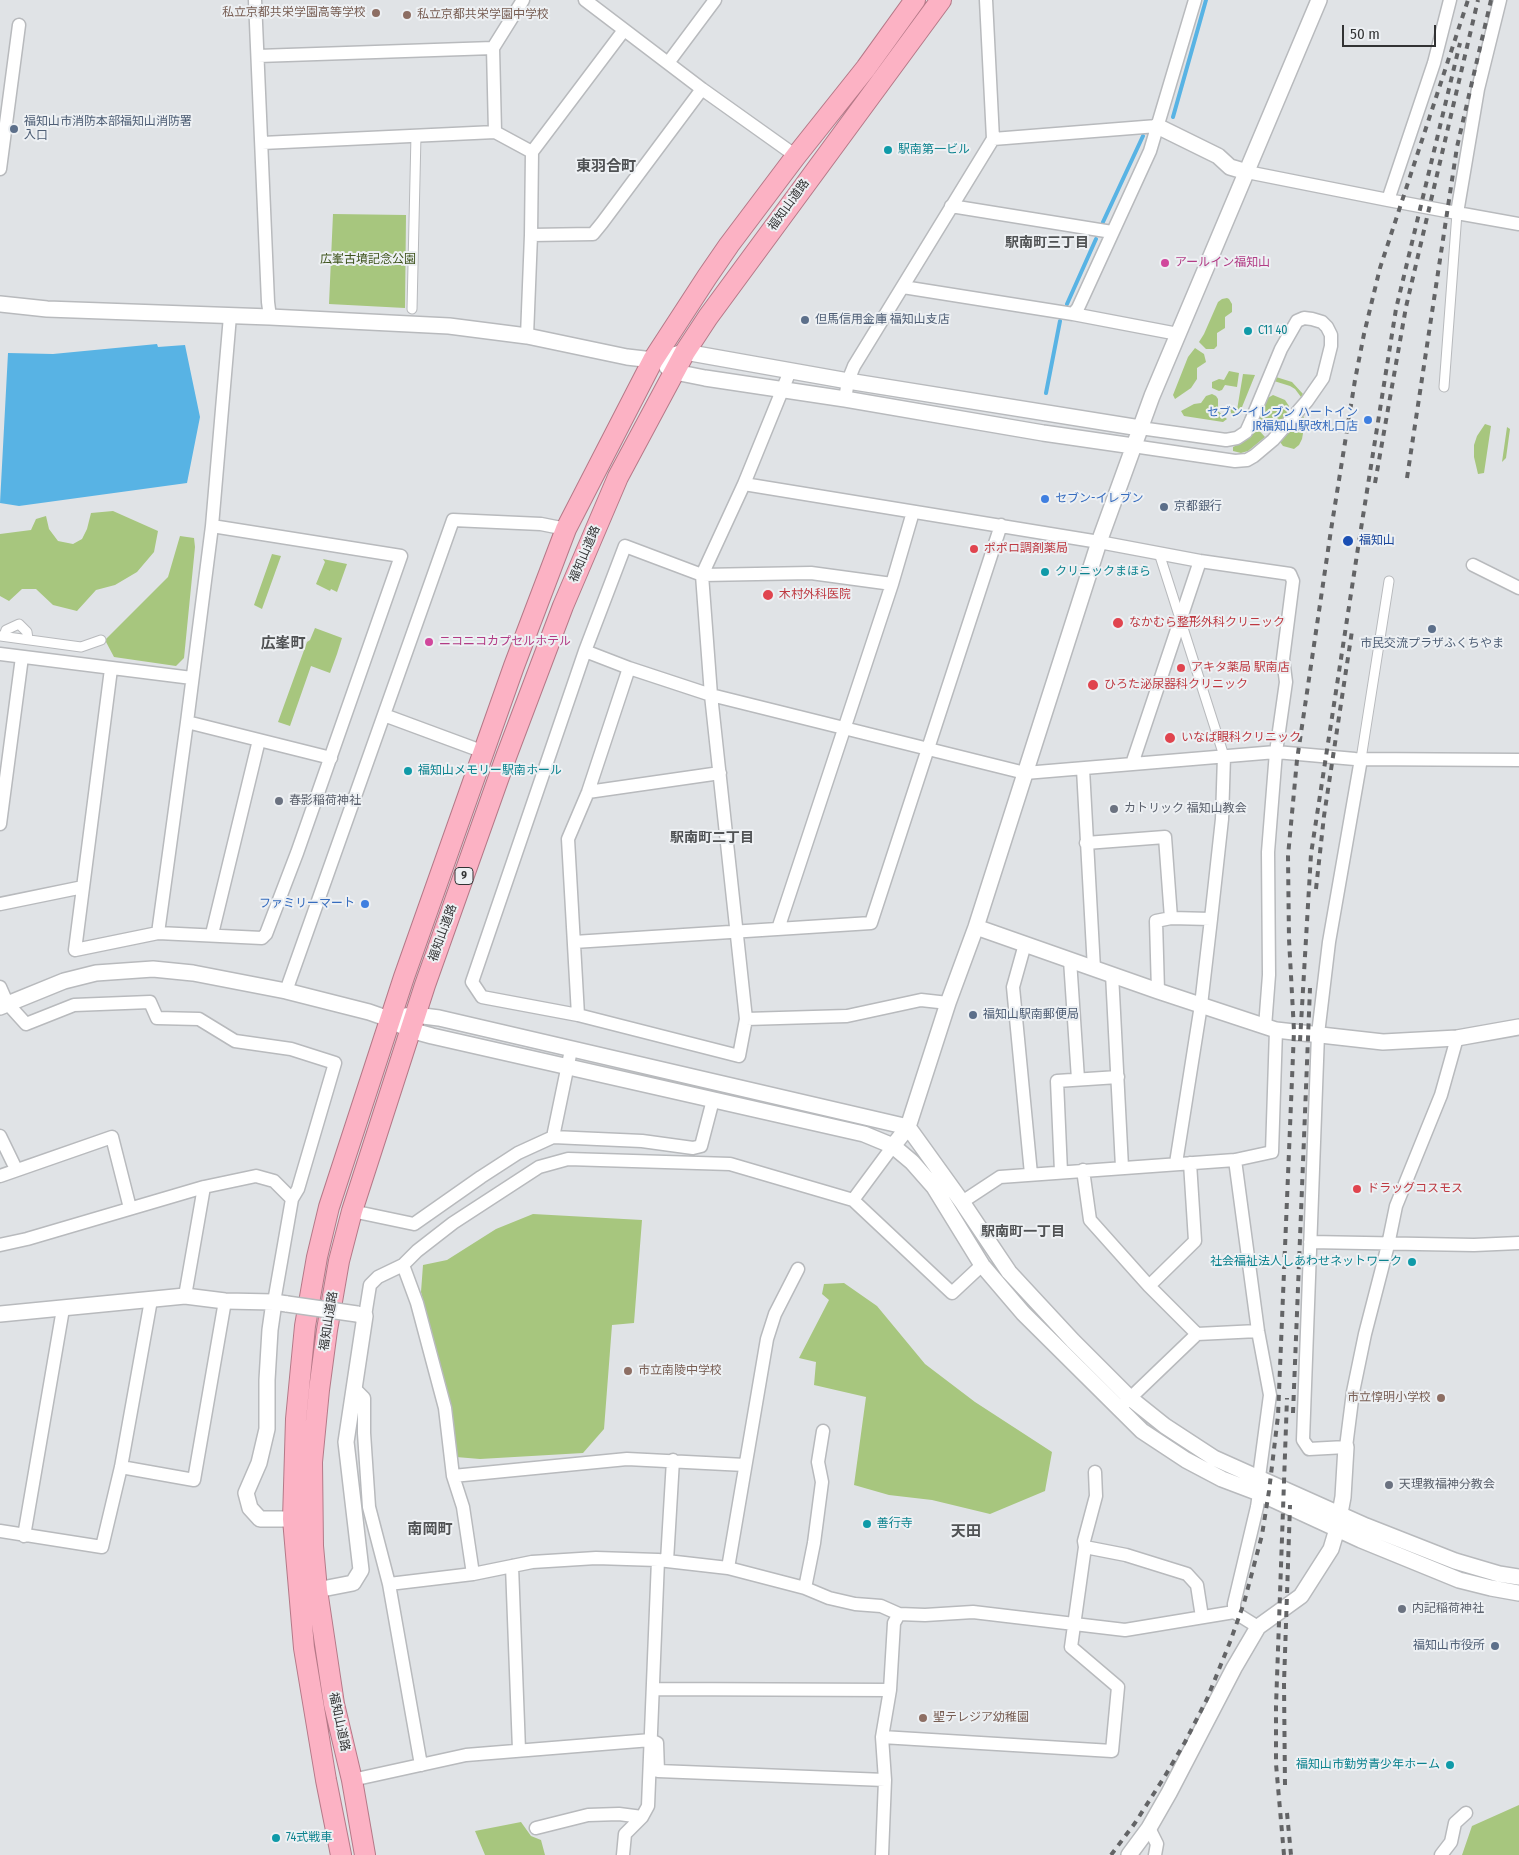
<!DOCTYPE html>
<html>
<head>
<meta charset="utf-8">
<style>
	body { margin:0 }
	#map { position:relative; width:1519px; height:1855px; overflow:hidden; background:#e0e3e6; font-family:"Fira Sans Condensed",sans-serif }
	canvas { display:block }
	.scale { position:absolute; left:1342px; top:25px; width:94px; height:22px; box-sizing:border-box; border:2px solid #323334; border-top:0; padding-left:6px; font-size:15px; line-height:18px; white-space:nowrap; color:#323334; -webkit-text-stroke:4px #edf0f3; paint-order:stroke }
</style>
</head>
<body>
<div id="map">
<canvas width="1519" height="1855"></canvas>
<div class="scale">50 m</div>
</div>
<script>
const g = document.querySelector('canvas').getContext('2d');
g.lineJoin = 'round';
function paint(path, color) { g.fillStyle = color; g.fill(path, 'evenodd'); }
const toPath = rows => new Path2D(rows.map(r => 'M' + r).join(''));
function strokePath(path, color, width, dash) { g.strokeStyle = color; g.lineWidth = width; g.lineCap = dash ? 'butt' : 'round'; g.setLineDash(dash || []); g.stroke(path); }
function drawText(font, color, halo, rows, align = 'center') {
  g.font = font + ' "Fira Sans Condensed","Noto Sans JP",sans-serif'; g.lineWidth = 4; g.setLineDash([]); g.textBaseline = 'middle'; g.strokeStyle = halo; g.fillStyle = color; for (const [text, x, y, turn = 0] of rows) {
    g.save(); g.translate(x, y); g.rotate((+turn || 0) * Math.PI / 180); g.textAlign = isNaN(turn) ? turn : align; if (halo) g.strokeText(text, 0, 0); g.fillText(text, 0, 0); g.restore();
  }
}
const green = toPath([
	[333,214,406,215,405,308,329,304],
	[1227,298,1229,299,1232,304,1232,312,1225,317,1225,328,1217,333,1217,346,1214,349,1206,349,1199,342,1204,334,1218,302,1222,299],
	[1195,348,1204,354,1206,362,1197,368,1197,379,1191,388,1175,399,1173,395,1188,357],
	[1229,371,1239,373,1237,387,1225,385,1222,390,1219,391,1212,388,1212,382,1219,379,1224,380],
	[1243,374,1255,375,1240,412,1232,416,1230,409,1237,410],
	[1276,377,1292,382,1303,394,1301,397,1295,389,1290,386,1274,381],
	[1212,394,1216,396,1218,399,1218,411,1227,419,1223,422,1184,416,1181,411,1194,404,1201,403,1206,396],
	[1273,395,1285,400,1289,406,1287,414,1274,431,1271,431,1258,418,1266,399],
	[1303,415,1305,422,1302,439,1299,445,1294,449,1283,446,1280,442],
	[1485,424,1491,426,1484,473,1478,474,1474,457,1474,445,1477,436],
	[1255,426,1265,437,1248,451,1241,453,1233,451,1233,447,1243,442],
	[1507,427,1510,429,1506,458,1502,462],
	[113,511,158,531,154,552,137,572,115,585,96,590,77,611,53,605,36,589,22,589,9,601,0,596,0,534,31,530,36,519,46,516,49,529,58,541,73,544,82,539,87,529,91,513],
	[180,536,194,538,195,547,184,658,176,666,114,657,105,640,168,577],
	[272,554,281,556,262,609,254,605],
	[323,559,347,564,337,592,331,589,330,591,316,584,325,562],
	[315,628,342,638,337,654,330,673,311,666,290,726,278,722,307,642,310,640],
	[533,1214,642,1220,634,1323,612,1325,604,1429,583,1453,480,1459,456,1457,449,1398,421,1292,423,1265,447,1260,496,1229],
	[844,1283,877,1306,925,1364,975,1402,1052,1452,1045,1491,990,1514,932,1500,889,1495,854,1485,866,1397,814,1385,816,1362,799,1358,829,1300,822,1294,824,1284],
	[1519,1805,1519,1855,1462,1855,1472,1826],
	[521,1822,531,1836,541,1840,545,1855,485,1855,475,1831]
]);
const water = toPath([
	[157,344,158,347,185,345,200,417,187,483,19,506,0,503,8,353,53,354]
]);
const stream = toPath([
	[1173,117,1206,0],
	[1103,222,1143,136],
	[1067,304,1096,239],
	[1046,393,1060,321]
]);
const pedestrian = toPath([
	[412,309,416,135],
	[1444,387,1457,213],
	[1159,553,1224,756],
	[0,636,81,647,101,640],
	[4,636,6,630,19,624,27,632,28,639],
	[1361,759,1389,581]
]);
const minor = toPath([
	[255,0,268,302,270,317],
	[523,0,493,48,495,132,532,152],
	[585,0,702,89,796,156],
	[1500,0,1478,89,1457,213,1519,224],
	[258,56,493,48],
	[668,63,715,0],
	[993,139,1157,126],
	[262,143,495,132],
	[0,169,19,25],
	[1247,172,1388,200,1434,63,1450,0],
	[1388,200,1457,213],
	[951,206,1112,232],
	[531,235,593,234,602,223,702,89],
	[903,287,1073,314,1178,334],
	[1073,314,1078,308,1150,151,1195,0],
	[527,336,531,235,532,152,624,30],
	[790,371,744,484,702,575,711,695,746,1019,739,1056,578,1015,482,997,472,982,585,651,625,546,702,575,811,573,892,584],
	[845,399,848,381,854,366,993,139,986,0],
	[1133,446,1235,461,1247,460,1254,456,1273,440,1307,401,1323,378,1331,346,1331,335,1327,327,1322,322,1312,319,1304,318,1297,321,1281,349,1251,421,1246,432,1237,438,1226,440,1140,428],
	[744,484,1099,542,1200,561,1290,574,1293,581,1283,659,1286,682,1276,752,1268,852,1269,975,1265,1027],
	[1473,565,1519,588],
	[585,651,629,668,711,695,1025,773,1276,752,1355,759,1519,760],
	[0,654,192,678],
	[111,669,75,950,158,933,262,938,266,934,297,853,401,556,212,526],
	[384,715,484,752],
	[187,722,331,758],
	[1361,759,1329,942,1318,1034,1303,1440,1309,1449,1346,1447,1353,1392,1365,1334,1388,1245,1396,1206,1441,1095,1457,1038],
	[1132,764,1200,561],
	[1083,769,1094,969],
	[588,792,720,773],
	[0,824,22,657],
	[1086,843,1165,837,1171,918,1211,919],
	[0,904,83,887],
	[778,929,892,584,913,512],
	[158,933,187,722,212,526,230,316],
	[212,934,259,740],
	[574,942,871,923,1001,525],
	[1025,944,1013,987,1031,1174],
	[1070,960,1078,1079],
	[1112,974,1122,1167],
	[0,987,7,1003,26,1024,74,1005,150,1002,157,1018,199,1019,235,1041,291,1049,335,1063,298,1189,292,1199,274,1302],
	[286,991,453,520,541,524,566,529],
	[1158,991,1156,921,1171,918],
	[578,1015,568,839,588,792,629,668],
	[746,1019,847,1016,921,1000,948,1003],
	[0,1136,16,1169],
	[553,1137,642,1141,693,1148,701,1146,713,1100],
	[1235,1160,1258,1331,1270,1395,1259,1477],
	[1176,1163,1201,1005,1211,919,1222,819,1224,756],
	[1083,1170,1090,1220,1149,1286,1197,1334],
	[1061,1172,1057,1081,1118,1077],
	[0,1176,112,1137,130,1208],
	[853,1200,893,1146],
	[962,1202,1000,1177,1235,1160,1272,1152,1276,1030],
	[352,1211,414,1224,481,1177,518,1153,553,1137,571,1050],
	[1310,1242,1474,1245,1519,1243],
	[0,1245,27,1239,204,1187,256,1176,274,1181,292,1199],
	[403,1265,417,1303,445,1408,453,1476,463,1507,473,1574],
	[1149,1286,1195,1241,1190,1163],
	[185,1296,204,1187],
	[365,1316,370,1285,378,1277,403,1265,417,1251,453,1223,539,1167,568,1159,730,1164,853,1200,952,1293,982,1265],
	[354,1388,364,1398,364,1433,369,1507,389,1584,421,1765],
	[1124,1404,1197,1334,1258,1331],
	[121,1467,194,1480,225,1301],
	[453,1476,627,1459,745,1465],
	[0,1531,102,1547,121,1467,151,1300],
	[24,1536,63,1309],
	[1085,1547,1084,1541,1096,1496,1095,1472],
	[667,1561,673,1460],
	[512,1566,519,1750],
	[728,1568,767,1339,775,1314,798,1269],
	[389,1584,473,1574,532,1562,596,1558,658,1560,728,1568,805,1588,829,1598,855,1604,881,1606,899,1614,925,1615,973,1612,1125,1630,1234,1612,1258,1627],
	[805,1588,814,1543,822,1482,818,1462,823,1431],
	[1234,1612,1234,1604,1257,1507,1259,1493],
	[653,1689,890,1690],
	[882,1737,1112,1751,1118,1687,1071,1647,1085,1547,1126,1555,1187,1574,1197,1585,1202,1617],
	[352,1780,466,1755,651,1740,657,1743,658,1771,885,1780],
	[536,1828,588,1815,619,1814,642,1817],
	[1149,1828,1157,1844,1155,1855],
	[623,1855,625,1834,642,1817,648,1806,658,1560],
	[882,1855,885,1780,882,1737,890,1690,894,1623,899,1614],
	[1441,1855,1451,1842,1455,1823,1466,1813]
]);
const tertiary = toPath([
	[1157,126,1218,156,1230,167,1247,172],
	[0,304,47,309,270,317,449,326,527,336,627,357,653,360,685,352,848,381,1140,428],
	[667,367,675,372,705,378,845,399,1043,433,1133,446],
	[976,927,1158,991,1276,1030,1383,1042,1457,1038,1519,1027],
	[0,1007,64,981,96,973,153,969,193,973,286,991,369,1012,389,1019,410,1030,432,1036,864,1134,893,1146,912,1162,934,1187,982,1265,1023,1313,1142,1431,1186,1460,1222,1479,1259,1493,1361,1540,1459,1580,1491,1588,1519,1593],
	[405,1016,415,1015,439,1018,908,1127,962,1202,1009,1272,1073,1341,1130,1398,1165,1426,1214,1458,1366,1526,1455,1561,1499,1574,1519,1577],
	[893,1146,908,1127,948,1003,976,927,1099,542,1152,396,1319,0],
	[274,1302,270,1330,267,1380,267,1429,259,1463,246,1493,250,1508,260,1519,293,1519],
	[0,1314,185,1296,225,1301,274,1302,287,1304],
	[317,1590,353,1583,361,1570,346,1442,365,1316,357,1314],
	[1129,1855,1149,1828,1169,1793,1234,1668,1258,1627,1301,1596,1331,1549,1337,1529,1343,1497,1346,1447]
]);
const trunk = toPath([
	[341,1855,326,1780,304,1648,293,1519,296,1419,305,1326,317,1257,329,1207,404,977,514,666,566,529,653,360,707,277,729,245,796,156,866,68,915,0],
	[365,1855,352,1780,334,1704,317,1590,313,1546,312,1462,319,1390,327,1330,339,1261,352,1211,425,985,506,757,563,606,618,477,685,352,708,317,941,0]
]);
const rail = toPath([
	[1407,478,1457,147,1491,0],
	[1375,483,1406,307,1478,0],
	[1316,889,1324,816,1352,631],
	[1300,1041,1311,854,1360,535,1396,309,1460,43],
	[1293,1413,1310,988],
	[1285,1785,1284,1683,1290,1505],
	[1287,1813,1291,1855],
	[1111,1855,1135,1823,1165,1776,1185,1742,1207,1699,1230,1642,1244,1603,1262,1535,1269,1491,1278,1416,1294,1031,1289,939,1288,856,1297,760,1331,530,1355,380,1364,334,1380,268,1468,0],
	[1284,1855,1276,1764,1276,1706,1287,1398]
]);
const tertiaryBridge = toPath([
	[287,1304,357,1314]
]);
const markers = [
	[376,13,5,"#8d6e63"],
	[407,15,5,"#8d6e63"],
	[14,129,5,"#5c6f8a"],
	[888,150,5,"#0f9aa8"],
	[1165,263,5,"#d1479c"],
	[805,320,5,"#5c6f8a"],
	[1248,331,5,"#0f9aa8"],
	[1368,420,5,"#3f7fe0"],
	[1045,499,5,"#3f7fe0"],
	[1164,507,5,"#5c6f8a"],
	[1348,541,6,"#1a4fb4"],
	[974,549,5,"#e0444e"],
	[1045,572,5,"#0f9aa8"],
	[768,595,6,"#e0444e"],
	[1118,623,6,"#e0444e"],
	[1432,629,5,"#5c6f8a"],
	[429,642,5,"#d1479c"],
	[1181,668,5,"#e0444e"],
	[1093,685,6,"#e0444e"],
	[1170,738,6,"#e0444e"],
	[408,771,5,"#0f9aa8"],
	[279,801,5,"#6b7280"],
	[1114,809,5,"#6b7280"],
	[365,904,5,"#3f7fe0"],
	[973,1015,5,"#5c6f8a"],
	[1357,1189,5,"#e0444e"],
	[1412,1262,5,"#0f9aa8"],
	[628,1371,5,"#8d6e63"],
	[1441,1398,5,"#8d6e63"],
	[1389,1485,5,"#6b7280"],
	[867,1524,5,"#0f9aa8"],
	[1402,1609,5,"#6b7280"],
	[1495,1646,5,"#5c6f8a"],
	[923,1718,5,"#8d6e63"],
	[1450,1765,5,"#0f9aa8"],
	[276,1838,5,"#0f9aa8"]
];
const shields = [
	[464,876,18]
];
const shieldNames = [
	["9",464,876]
];
const educationNames = [
	["私立京都共栄学園高等学校",366,13,"right"],
	["私立京都共栄学園中学校",417,15],
	["市立南陵中学校",638,1371],
	["市立惇明小学校",1431,1398,"right"],
	["聖テレジア幼稚園",933,1718]
];
const serviceNames = [
	["福知山市消防本部福知山消防署",24,122],
	["入口",24,136],
	["但馬信用金庫 福知山支店",815,320],
	["京都銀行",1174,507],
	["市民交流プラザふくちやま",1432,644,"center"],
	["福知山駅南郵便局",983,1015],
	["福知山市役所",1485,1646,"right"]
];
const cultureNames = [
	["駅南第一ビル",898,150],
	["C11 40",1258,331],
	["クリニックまほら",1055,572],
	["福知山メモリー駅南ホール",418,771],
	["社会福祉法人しあわせネットワーク",1402,1262,"right"],
	["善行寺",877,1524],
	["福知山市勤労青少年ホーム",1440,1765,"right"],
	["74式戦車",286,1838]
];
const streetNames = [
	["福知山道路",789,205,-54],
	["福知山道路",585,554,-67],
	["福知山道路",443,933,-70],
	["福知山道路",329,1321,-81],
	["福知山道路",339,1722,78]
];
const parkNames = [
	["広峯古墳記念公園",368,260]
];
const hotelNames = [
	["アールイン福知山",1175,263],
	["ニコニコカプセルホテル",439,642]
];
const shopNames = [
	["セブン-イレブン ハートイン",1358,413],
	["JR福知山駅改札口店",1358,427],
	["セブン-イレブン",1055,499,"left"],
	["ファミリーマート",355,904]
];
const transitNames = [
	["福知山",1359,541]
];
const healthNames = [
	["ポポロ調剤薬局",984,549],
	["木村外科医院",779,595],
	["なかむら整形外科クリニック",1129,623],
	["アキタ薬局 駅南店",1191,668],
	["ひろた泌尿器科クリニック",1104,685],
	["いなば眼科クリニック",1181,738],
	["ドラッグコスモス",1367,1189]
];
const worshipNames = [
	["春影稲荷神社",289,801],
	["カトリック 福知山教会",1124,809],
	["天理教福神分教会",1399,1485],
	["内記稲荷神社",1412,1609]
];
const neighbourhoodNames = [
	["駅南町三丁目",1047,243],
	["駅南町二丁目",712,838],
	["駅南町一丁目",1023,1232]
];
const quarterNames = [
	["東羽合町",606,167],
	["広峯町",283,644],
	["南岡町",430,1530],
	["天田",966,1532]
];
paint(green, '#a7c67e');
paint(water, '#58b3e4');
strokePath(stream, '#58b3e4', 4);
strokePath(pedestrian, '#b8babd', 11);
strokePath(minor, '#b8babd', 15);
strokePath(tertiary, '#b8babd', 18);
strokePath(trunk, '#b57988', 22);
strokePath(pedestrian, '#fff', 9);
strokePath(minor, '#fff', 12);
strokePath(tertiary, '#fff', 15);
strokePath(trunk, '#fcb2c4', 20);
strokePath(rail, '#636466', 4, [6, 6]);
strokePath(tertiaryBridge, '#b8babd', 18, []);
strokePath(tertiaryBridge, '#fff', 15);
for (const [x, y, r, color] of markers) { const dot = new Path2D(); dot.arc(x, y, r, 0, 2 * Math.PI); g.fillStyle = color; g.fill(dot); strokePath(dot, '#edf0f3', 2); }
for (const [x, y, w] of shields) { const box = new Path2D(); box.roundRect(x - w / 2, y - 8.5, w, 17, 4); g.fillStyle = '#edf0f3'; g.fill(box); strokePath(box, '#323334', 1); }
drawText('bold 11px', '#323334', null, shieldNames);
drawText('12px', '#785e54', '#edf0f3', educationNames, 'left');
drawText('12px', '#4e5e75', '#edf0f3', serviceNames, 'left');
drawText('12px', '#0d838f', '#edf0f3', cultureNames, 'left');
drawText('12px', '#323334', '#edf0f3', streetNames);
drawText('12px', '#3e531c', '#edf0f3', parkNames);
drawText('12px', '#b23c85', '#edf0f3', hotelNames, 'left');
drawText('12px', '#366cbe', '#edf0f3', shopNames, 'right');
drawText('12px', '#164399', '#edf0f3', transitNames, 'left');
drawText('12px', '#be3a42', '#edf0f3', healthNames, 'left');
drawText('12px', '#5b616d', '#edf0f3', worshipNames, 'left');
drawText('bold 14px', '#505254', '#edf0f3', neighbourhoodNames);
drawText('bold 15px', '#505254', '#edf0f3', quarterNames);
</script>
</body>
</html>
